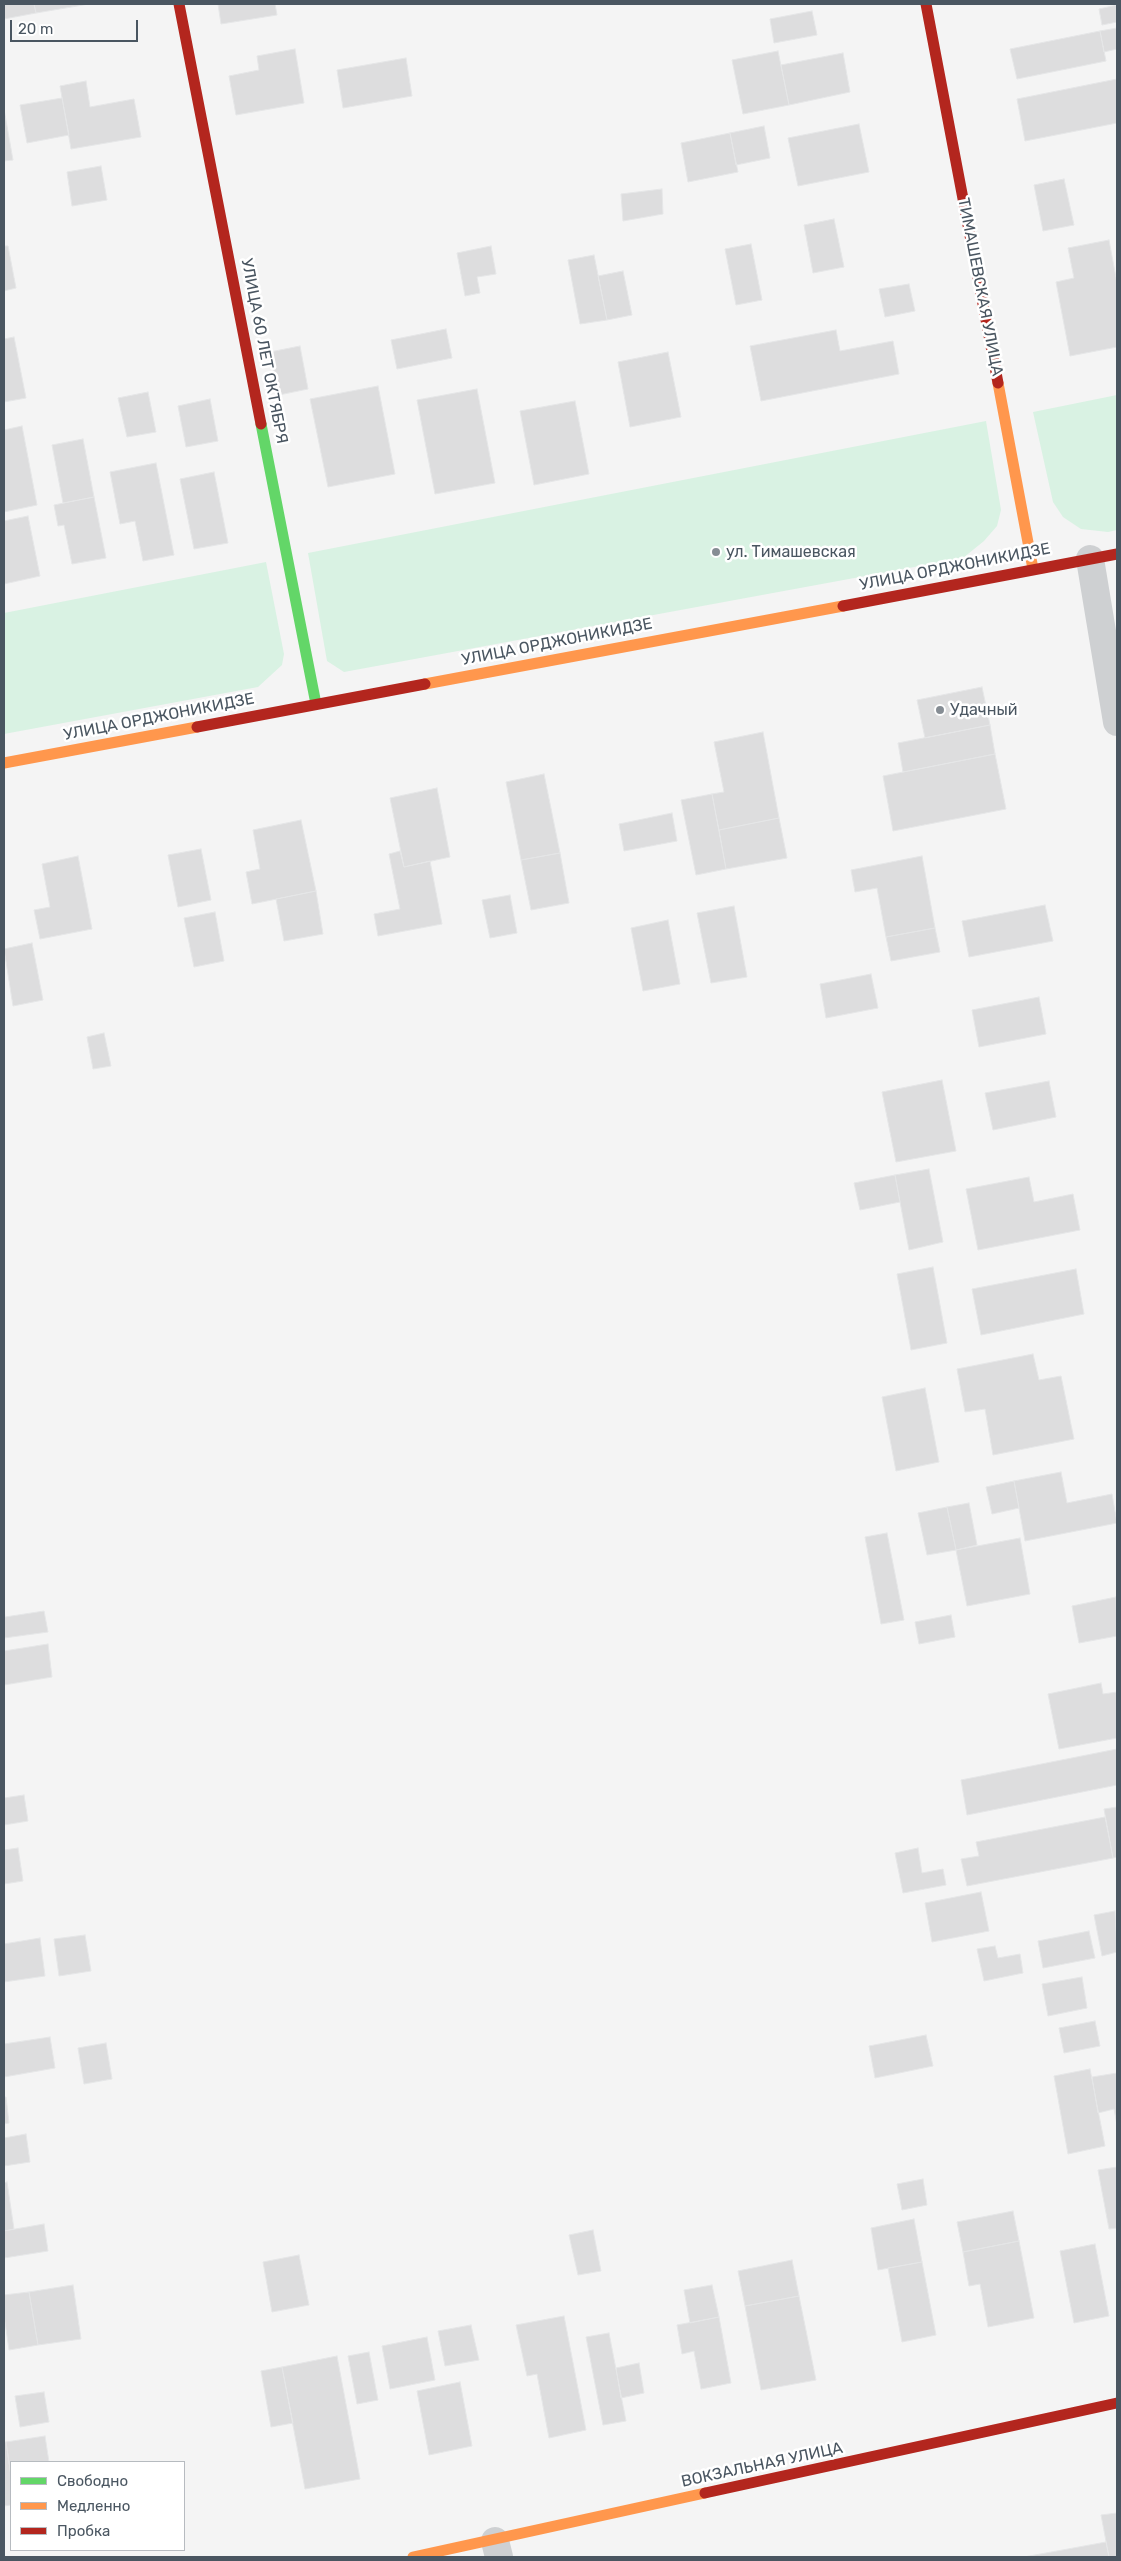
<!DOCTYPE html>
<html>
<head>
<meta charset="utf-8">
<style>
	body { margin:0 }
	#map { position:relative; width:1121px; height:2561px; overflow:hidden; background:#f4f4f4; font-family:Rubik,sans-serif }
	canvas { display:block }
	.frame { position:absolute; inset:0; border:5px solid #4a5661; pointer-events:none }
	.legend { position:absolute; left:10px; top:2461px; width:175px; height:90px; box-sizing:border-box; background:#fff; border:1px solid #b7bbc0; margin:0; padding:6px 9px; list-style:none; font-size:15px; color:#4a5661 }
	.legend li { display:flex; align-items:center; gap:10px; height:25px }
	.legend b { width:25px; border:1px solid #b7bbc0 }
	.scale { position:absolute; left:10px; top:20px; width:128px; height:22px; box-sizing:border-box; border:2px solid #4a5661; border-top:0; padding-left:6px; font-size:15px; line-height:18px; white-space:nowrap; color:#4a5661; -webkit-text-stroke:4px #fff; paint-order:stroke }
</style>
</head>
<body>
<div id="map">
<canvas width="1121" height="2561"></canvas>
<div class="frame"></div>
<ul class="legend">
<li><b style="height:6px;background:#63d668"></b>Свободно</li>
<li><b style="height:6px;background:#ff974d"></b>Медленно</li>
<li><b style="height:6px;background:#b3261e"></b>Пробка</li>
</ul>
<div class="scale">20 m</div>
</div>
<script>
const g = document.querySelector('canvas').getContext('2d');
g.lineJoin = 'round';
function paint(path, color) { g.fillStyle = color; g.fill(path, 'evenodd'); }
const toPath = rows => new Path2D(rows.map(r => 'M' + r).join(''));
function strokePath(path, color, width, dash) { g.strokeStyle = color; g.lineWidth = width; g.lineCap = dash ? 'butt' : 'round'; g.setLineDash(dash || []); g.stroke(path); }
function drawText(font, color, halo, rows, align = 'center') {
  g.font = font + ' Rubik,sans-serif'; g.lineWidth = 5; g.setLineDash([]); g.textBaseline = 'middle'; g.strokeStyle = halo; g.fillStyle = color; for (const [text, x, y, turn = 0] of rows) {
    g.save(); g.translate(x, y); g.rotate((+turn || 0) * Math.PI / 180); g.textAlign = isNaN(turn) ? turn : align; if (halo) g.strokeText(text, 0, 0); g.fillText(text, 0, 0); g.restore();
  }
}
const green = toPath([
	[1117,395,1117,530,1108,532,1081,529,1063,517,1053,502,1033,412],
	[986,421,1001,510,997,526,984,541,963,558,344,672,327,661,308,553],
	[266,562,284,654,282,665,258,687,4,734,4,613]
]);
const building = toPath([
	[4,4,34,4,36,13,4,19,4,4],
	[34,4,89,4,36,13,34,4],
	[218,4,275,4,277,15,221,24,218,4],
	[1117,5,1117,22,1102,25,1099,9,1117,5],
	[812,11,817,35,774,43,770,19,812,11],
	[1117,28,1117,49,1104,52,1100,31,1117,28],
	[1100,31,1106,61,1017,79,1010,49,1100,31],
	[295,49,304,103,236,115,229,76,259,70,257,56,295,49],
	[778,51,789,105,743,114,732,60,778,51],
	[843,53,850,92,789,105,781,65,843,53],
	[406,58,412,96,343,108,337,70,406,58],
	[1117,79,1117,123,1025,141,1017,99,1117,79],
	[86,81,90,107,134,99,141,137,71,149,60,86,86,81],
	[62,98,69,135,27,143,20,105,62,98],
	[4,109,13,160,4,161,4,109],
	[859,124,869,172,798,186,788,138,859,124],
	[764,126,770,158,736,165,730,133,764,126],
	[730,133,738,172,688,182,681,143,730,133],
	[101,166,107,200,72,206,67,172,101,166],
	[1064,179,1074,225,1043,231,1034,185,1064,179],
	[662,189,663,214,623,221,621,194,662,189],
	[834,219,844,267,813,273,804,225,834,219],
	[1109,240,1117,283,1117,347,1070,356,1056,282,1074,278,1068,248,1109,240],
	[751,244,762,300,736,305,725,249,751,244],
	[4,246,8,246,16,288,4,291,4,246],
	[491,246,496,274,477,277,480,293,465,296,457,253,491,246],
	[594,255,607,320,580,324,568,260,594,255],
	[623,271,632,315,607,320,598,276,623,271],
	[909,284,915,311,885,317,879,289,909,284],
	[446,329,452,358,397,369,391,340,446,329],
	[836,330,840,351,893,341,899,374,761,401,750,346,836,330],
	[14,337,26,398,4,402,4,339,14,337],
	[300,346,308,389,279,395,270,352,300,346],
	[668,352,681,417,630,427,618,362,668,352],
	[378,386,395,474,328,487,310,399,378,386],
	[477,389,495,483,435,494,417,400,477,389],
	[148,392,156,432,127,437,118,398,148,392],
	[210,399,218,441,186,447,178,406,210,399],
	[575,401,589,474,534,485,520,411,575,401],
	[22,426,37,505,4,512,4,430,22,426],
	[83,439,94,497,63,503,52,445,83,439],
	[156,463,174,555,143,561,135,521,120,524,110,472,156,463],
	[214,472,228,543,194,549,180,479,214,472],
	[94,497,106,558,72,564,64,525,58,526,54,505,94,497],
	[28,516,40,576,4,584,4,521,28,516],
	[982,687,990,725,925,738,917,700,982,687],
	[990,725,995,754,903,772,898,743,990,725],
	[763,732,779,818,719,830,712,794,724,792,714,742,763,732],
	[995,754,1006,809,893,831,883,776,995,754],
	[544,774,560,853,521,860,506,782,544,774],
	[437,788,450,857,404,867,390,798,437,788],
	[712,794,726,869,696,875,681,800,712,794],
	[672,813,677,841,624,851,619,824,672,813],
	[779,818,787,858,726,869,719,830,779,818],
	[301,820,316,891,252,904,246,872,260,869,253,830,301,820],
	[201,849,211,900,178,907,168,855,201,849],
	[400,851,404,867,430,861,442,924,378,936,374,914,400,909,389,854,400,851],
	[560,853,569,903,531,910,521,860,560,853],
	[78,856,92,929,40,939,34,910,50,907,42,864,78,856],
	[922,856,935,928,886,937,877,888,855,892,851,870,922,856],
	[316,891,323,934,284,941,276,899,316,891],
	[510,895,517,933,490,938,482,900,510,895],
	[1045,905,1053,941,969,957,962,921,1045,905],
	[734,906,747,977,711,983,697,913,734,906],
	[215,912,224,961,194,967,184,918,215,912],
	[668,920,680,984,643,991,631,928,668,920],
	[935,928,940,952,891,961,886,937,935,928],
	[32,943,43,1000,13,1006,4,949,32,943],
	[871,974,878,1008,826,1018,820,984,871,974],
	[1039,997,1046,1034,979,1047,972,1010,1039,997],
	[104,1033,111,1066,93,1069,87,1037,104,1033],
	[942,1080,956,1151,896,1162,882,1092,942,1080],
	[1049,1081,1056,1117,993,1130,985,1093,1049,1081],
	[929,1169,943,1242,909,1250,895,1175,929,1169],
	[895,1175,900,1202,860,1210,854,1183,895,1175],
	[1029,1177,1034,1202,1073,1194,1080,1230,978,1250,966,1189,1029,1177],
	[933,1267,947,1343,911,1350,897,1274,933,1267],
	[1076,1269,1084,1314,981,1335,972,1289,1076,1269],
	[1033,1354,1039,1380,1061,1376,1074,1439,993,1455,985,1409,965,1412,957,1369,1033,1354],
	[925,1388,939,1462,896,1471,882,1397,925,1388],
	[1061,1472,1067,1503,1112,1494,1117,1523,1025,1541,1014,1481,1061,1472],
	[1014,1481,1019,1508,992,1514,986,1487,1014,1481],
	[969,1503,977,1545,956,1550,947,1507,969,1503],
	[947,1507,956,1550,927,1555,918,1513,947,1507],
	[887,1533,904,1620,881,1624,865,1537,887,1533],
	[1020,1538,1030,1594,967,1606,956,1550,1020,1538],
	[1116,1597,1117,1636,1079,1643,1072,1606,1116,1597],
	[4,1609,5,1617,44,1611,48,1632,4,1638,4,1609],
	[951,1615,955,1637,919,1644,915,1622,951,1615],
	[48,1644,52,1677,4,1685,4,1651,48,1644],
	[1101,1683,1103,1694,1117,1692,1117,1738,1059,1749,1048,1694,1101,1683],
	[1117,1749,1117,1785,967,1815,961,1780,1117,1749],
	[24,1795,28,1821,4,1825,4,1798,24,1795],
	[1117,1807,1117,1857,1113,1858,1104,1809,1117,1807],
	[1105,1817,1113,1858,967,1886,961,1859,979,1856,976,1842,1105,1817],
	[18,1848,23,1881,4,1884,4,1850,18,1848],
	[918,1848,922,1873,943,1869,946,1885,903,1893,895,1853,918,1848],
	[981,1892,989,1931,932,1942,925,1903,981,1892],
	[1115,1911,1117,1952,1102,1956,1094,1915,1115,1911],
	[1089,1931,1095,1958,1043,1968,1038,1941,1089,1931],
	[85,1935,91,1971,59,1976,54,1939,85,1935],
	[40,1938,45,1976,4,1982,4,1944,40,1938],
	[995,1946,998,1958,1020,1954,1023,1973,984,1981,977,1949,995,1946],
	[1082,1977,1087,2008,1048,2016,1042,1984,1082,1977],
	[1095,2021,1100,2046,1064,2053,1059,2028,1095,2021],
	[926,2035,933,2066,875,2078,869,2046,926,2035],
	[50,2037,55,2068,4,2077,4,2044,50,2037],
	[106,2043,112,2079,84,2084,78,2048,106,2043],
	[1090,2069,1105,2146,1068,2154,1054,2076,1090,2069],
	[1117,2073,1117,2125,1114,2109,1098,2113,1092,2077,1117,2073],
	[4,2097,6,2097,9,2123,4,2124,4,2097],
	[26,2134,30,2162,4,2166,4,2138,26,2134],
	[1117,2167,1117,2228,1109,2229,1098,2170,1117,2167],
	[923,2179,927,2205,902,2210,897,2184,923,2179],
	[7,2182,14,2229,4,2231,4,2183,7,2182],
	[1013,2211,1019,2241,963,2252,957,2222,1013,2211],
	[914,2219,922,2262,878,2270,871,2228,914,2219],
	[44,2224,48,2251,4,2258,4,2231,44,2224],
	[593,2230,601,2271,578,2275,569,2235,593,2230],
	[1019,2241,1034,2318,988,2327,980,2284,969,2286,963,2252,1019,2241],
	[1095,2244,1109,2316,1074,2323,1060,2251,1095,2244],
	[299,2255,309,2305,272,2312,263,2262,299,2255],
	[792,2260,799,2296,745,2306,738,2271,792,2260],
	[922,2262,936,2335,902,2342,888,2268,922,2262],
	[73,2285,81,2339,38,2345,29,2292,73,2285],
	[712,2285,719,2317,690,2323,684,2290,712,2285],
	[29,2292,38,2345,9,2350,4,2315,4,2295,29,2292],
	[799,2296,816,2380,761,2390,745,2306,799,2296],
	[564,2316,586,2430,549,2438,537,2374,527,2376,516,2325,564,2316],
	[719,2317,731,2383,701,2389,694,2351,682,2354,677,2325,719,2317],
	[471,2325,479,2360,445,2366,438,2331,471,2325],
	[609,2333,626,2421,603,2425,586,2337,609,2333],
	[427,2337,435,2380,390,2389,382,2346,427,2337],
	[369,2352,378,2400,357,2404,348,2356,369,2352],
	[337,2356,360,2479,305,2489,282,2367,337,2356],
	[639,2363,644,2393,621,2398,616,2368,639,2363],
	[282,2367,293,2423,271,2427,261,2371,282,2367],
	[460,2382,472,2446,429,2455,417,2391,460,2382],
	[44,2392,49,2422,20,2427,15,2396,44,2392],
	[45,2436,49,2462,11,2462,11,2476,6,2442,45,2436],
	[4,2442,6,2442,11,2476,11,2505,4,2506,4,2442],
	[1117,2513,1117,2557,1109,2557,1101,2515,1117,2513],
	[1106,2542,1109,2557,1024,2557,1106,2542]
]);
const street = toPath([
	[1090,559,1117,722],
	[495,2541,499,2557]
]);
const fast = toPath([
	[261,424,316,704]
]);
const slow = toPath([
	[998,383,1033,569],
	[425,684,843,606],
	[4,763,197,727],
	[413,2557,705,2493]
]);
const jam = toPath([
	[179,4,261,424],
	[926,4,998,383],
	[843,606,1117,554],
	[197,727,425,684],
	[705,2493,1117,2403]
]);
const markers = [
	[716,552,5,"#868d94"],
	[940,710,5,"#868d94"]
];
const streetNames = [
	["ТИМАШЕВСКАЯ УЛИЦА",980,287,79],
	["УЛИЦА 60 ЛЕТ ОКТЯБРЯ",264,351,79],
	["УЛИЦА ОРДЖОНИКИДЗЕ",955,567,-11],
	["УЛИЦА ОРДЖОНИКИДЗЕ",557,642,-11],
	["УЛИЦА ОРДЖОНИКИДЗЕ",159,717,-11],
	["ВОКЗАЛЬНАЯ УЛИЦА",762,2465,-12]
];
const poiNames = [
	["ул. Тимашевская",726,552],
	["Удачный",950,710]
];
paint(green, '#d9f2e3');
paint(building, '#ddddde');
strokePath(building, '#e5e6e7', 1);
strokePath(street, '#ced0d2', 28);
strokePath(fast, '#63d668', 11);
strokePath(slow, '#ff974d', 11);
strokePath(jam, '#b3261e', 11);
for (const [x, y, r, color] of markers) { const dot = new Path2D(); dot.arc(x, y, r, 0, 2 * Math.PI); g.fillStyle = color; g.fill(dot); strokePath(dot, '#fff', 2); }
drawText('16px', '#4a5661', '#fff', streetNames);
drawText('16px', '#4a5661', '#fff', poiNames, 'left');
</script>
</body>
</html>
